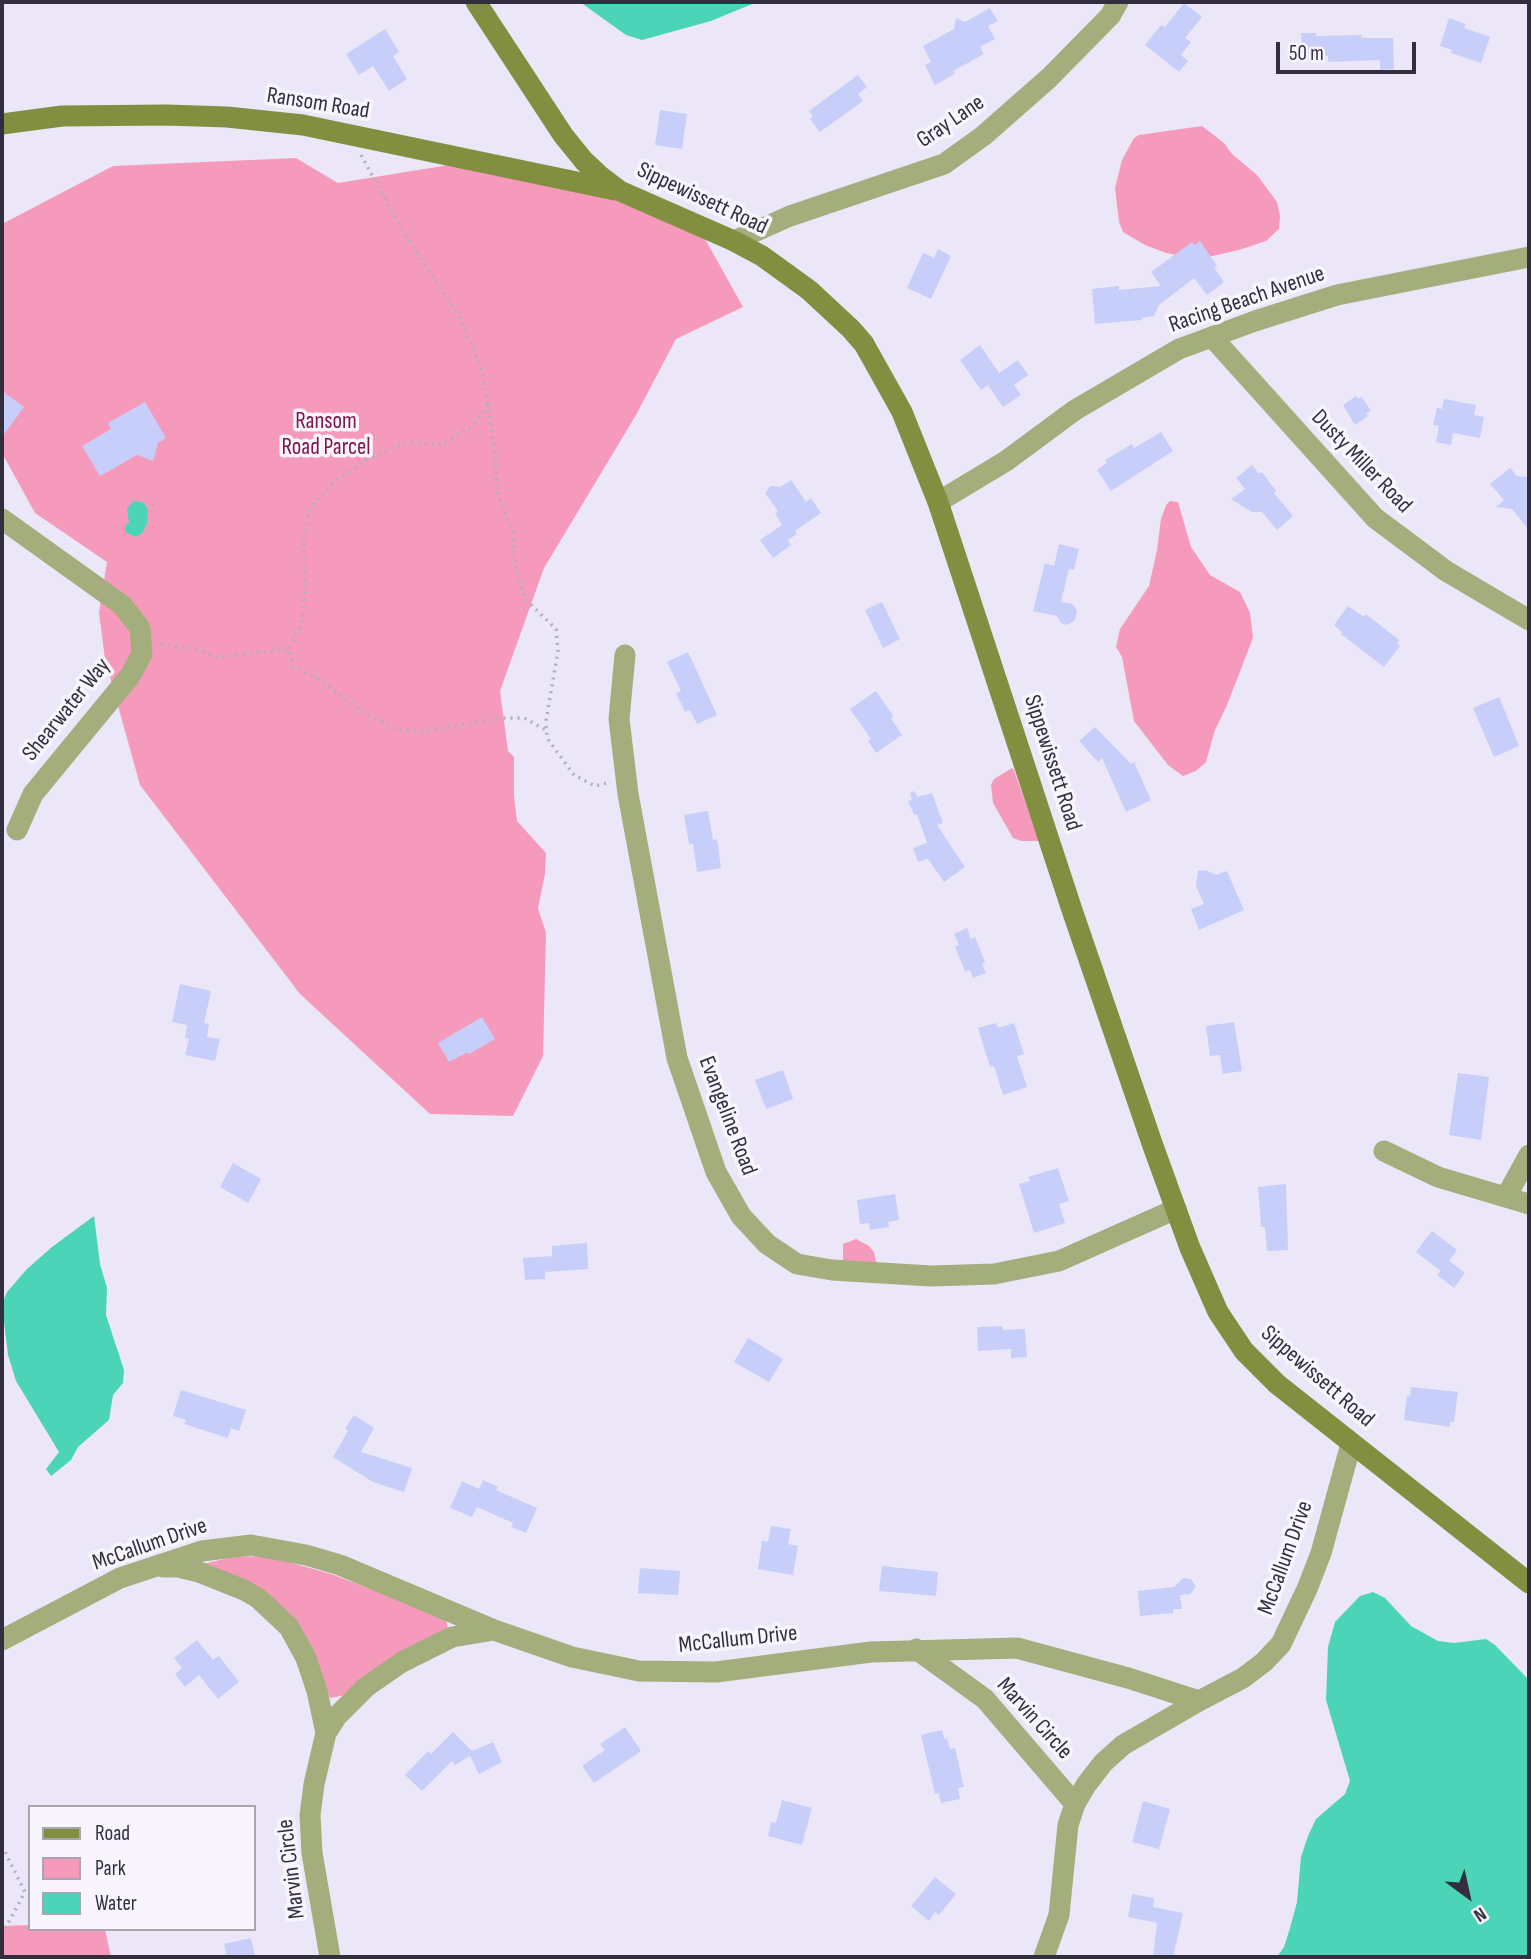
<!DOCTYPE html>
<html>
<head>
<meta charset="utf-8">
<style>
	body { margin:0 }
	#map { position:relative; width:1531px; height:1959px; overflow:hidden; background:#ebe7f8; font-family:"Sofia Sans Condensed",sans-serif }
	canvas { display:block }
	.frame { position:absolute; inset:0; border:4px solid #322e3e; pointer-events:none }
	.legend { position:absolute; left:28px; top:1805px; width:228px; height:126px; box-sizing:border-box; background:#f8f5fe; border:2px solid #a9a5b1; margin:0; padding:9px 12px; list-style:none; font-size:21px; color:#322e3e }
	.legend li { display:flex; align-items:center; gap:14px; height:35px }
	.legend b { width:35px; border:2px solid #a9a5b1 }
	.north { position:absolute; left:1433px; top:1861px; width:70px; height:70px; -webkit-text-stroke:5px #f8f5fe; paint-order:stroke; rotate:147deg; font-size:19px; font-weight:700; line-height:28px; text-align:center; color:#322e3e }
	.north::after { content:''; display:block; margin:auto; width:24px; height:32px; background:#322e3e; clip-path:polygon(50% 0,100% 100%,50% 72%,0 100%) }
	.scale { position:absolute; left:1276px; top:42px; width:140px; height:32px; box-sizing:border-box; border:4px solid #322e3e; border-top:0; padding-left:9px; font-size:21px; line-height:24px; white-space:nowrap; color:#322e3e; -webkit-text-stroke:5px #f8f5fe; paint-order:stroke }
</style>
</head>
<body>
<div id="map">
<canvas width="1531" height="1959"></canvas>
<div class="frame"></div>
<ul class="legend">
<li><b style="height:9px;background:#828f41"></b>Road</li>
<li><b style="height:19px;background:#f69abb"></b>Park</li>
<li><b style="height:19px;background:#4cd4b9"></b>Water</li>
</ul>
<div class="north">N</div>
<div class="scale">50 m</div>
</div>
<script>
const g = document.querySelector('canvas').getContext('2d');
g.lineJoin = 'round';
function paint(path, color) { g.fillStyle = color; g.fill(path, 'evenodd'); }
const toPath = rows => new Path2D(rows.map(r => 'M' + r).join(''));
function strokePath(path, color, width, dash) { g.strokeStyle = color; g.lineWidth = width; g.lineCap = dash ? 'butt' : 'round'; g.setLineDash(dash || []); g.stroke(path); }
function drawText(font, color, halo, rows, align = 'center') {
  g.font = font + ' "Sofia Sans Condensed",sans-serif'; g.lineWidth = 7; g.setLineDash([]); g.textBaseline = 'middle'; g.strokeStyle = halo; g.fillStyle = color; for (const [text, x, y, turn = 0] of rows) {
    g.save(); g.translate(x, y); g.rotate((+turn || 0) * Math.PI / 180); g.textAlign = isNaN(turn) ? turn : align; if (halo) g.strokeText(text, 0, 0); g.fillText(text, 0, 0); g.restore();
  }
}
const green = toPath([
	[1202,126,1224,143,1232,154,1257,175,1277,202,1280,216,1279,229,1266,241,1239,250,1199,259,1166,253,1145,245,1123,232,1119,222,1115,188,1122,160,1134,138,1139,135],
	[296,158,338,183,486,159,694,219,743,307,676,339,636,415,544,568,500,691,508,751,514,757,514,796,517,821,546,853,545,874,538,908,546,933,543,1056,513,1116,430,1114,300,994,140,785,105,659,99,613,107,562,35,513,2,453,2,224,113,166],
	[1170,501,1178,502,1191,547,1210,575,1240,592,1250,613,1253,638,1227,705,1215,730,1206,762,1196,771,1183,776,1168,765,1134,721,1122,657,1116,647,1120,629,1149,586,1157,550,1161,519,1166,505],
	[1012,768,1014,770,1039,841,1021,841,1013,838,993,803,991,785,994,779],
	[856,1239,869,1246,874,1252,877,1266,843,1264,843,1244],
	[237,1556,271,1557,331,1574,446,1618,448,1631,346,1695,330,1698,312,1654,203,1564],
	[30,1925,30,1929,105,1929,111,1957,2,1957,2,1926]
]);
const water = toPath([
	[580,2,757,2,711,21,642,40,626,35],
	[133,501,143,502,148,510,147,524,142,533,136,537,125,532,125,525,129,523,127,509],
	[94,1216,100,1264,107,1288,106,1315,124,1370,123,1383,113,1395,109,1420,78,1447,71,1460,51,1476,46,1469,59,1452,16,1381,8,1355,2,1304,7,1292,27,1269,52,1247],
	[1373,1592,1385,1598,1411,1626,1438,1641,1454,1643,1486,1639,1495,1645,1529,1680,1529,1957,1277,1957,1284,1947,1290,1928,1297,1902,1301,1857,1308,1836,1316,1819,1345,1794,1350,1781,1326,1700,1328,1647,1335,1622,1360,1596]
]);
const building = toPath([
	[1184,3,1202,17,1185,38,1191,42,1181,55,1188,61,1179,72,1145,45,1161,25,1165,27],
	[990,8,998,21,988,26,995,39,980,47,984,54,953,71,955,74,935,85,925,65,931,62,923,46,954,29,956,18,965,22],
	[1449,18,1466,24,1464,28,1490,37,1481,63,1451,53,1452,50,1440,46],
	[385,29,399,52,393,56,407,79,389,91,373,66,359,75,346,54],
	[1301,33,1316,33,1316,36,1362,35,1361,38,1393,38,1394,69,1380,70,1380,60,1328,62,1328,56,1302,56],
	[858,75,867,87,858,94,863,101,820,132,810,119,813,117,809,111],
	[660,110,687,114,682,149,655,145],
	[1200,241,1217,266,1214,268,1224,282,1207,295,1194,278,1159,305,1154,316,1142,318,1142,320,1095,324,1092,289,1119,286,1119,290,1161,286,1151,272,1192,242,1195,245],
	[938,249,951,256,931,299,907,288,923,253,934,258],
	[980,345,999,373,1018,360,1028,375,1014,385,1021,395,1003,407,988,385,981,390,960,360],
	[2,391,24,407,2,437],
	[1356,396,1358,399,1362,397,1371,411,1366,413,1368,416,1355,425,1343,405],
	[1444,399,1476,405,1474,415,1484,417,1480,438,1453,433,1451,445,1436,442,1439,426,1433,425,1437,408,1442,409],
	[145,402,166,438,158,443,153,461,137,455,100,476,82,446,111,429,108,423],
	[1161,432,1173,451,1111,491,1097,470,1107,463,1105,460,1132,444,1134,448],
	[1252,465,1259,474,1262,472,1276,491,1274,493,1293,516,1277,530,1262,512,1252,512,1231,499,1245,489,1236,478],
	[1510,468,1517,476,1529,477,1529,530,1512,509,1496,507,1504,500,1490,484],
	[791,480,806,502,811,498,821,513,795,531,797,534,788,540,791,545,773,558,760,540,782,525,775,513,778,511,765,493,771,486,780,487],
	[1059,544,1079,549,1074,570,1069,569,1061,602,1073,604,1077,611,1075,620,1067,625,1061,623,1057,616,1033,611,1045,563,1054,566],
	[882,602,900,639,883,648,865,610],
	[1348,606,1364,617,1366,614,1399,640,1397,643,1400,646,1384,667,1341,634,1342,632,1334,625],
	[688,652,717,715,697,724,690,710,685,712,676,693,681,691,667,662],
	[876,691,894,717,891,718,902,735,876,753,868,741,871,739,850,709],
	[1499,697,1519,746,1494,757,1473,708],
	[1095,727,1131,764,1134,762,1151,800,1126,812,1102,758,1098,762,1079,741],
	[914,791,918,797,932,793,943,823,937,825,965,867,944,882,928,859,918,862,913,848,927,843,917,814,914,815,908,801,912,800,910,793],
	[708,811,713,840,717,839,721,868,697,872,693,844,689,844,684,815],
	[1206,870,1216,875,1227,871,1244,910,1199,930,1191,909,1204,904,1196,886,1198,871],
	[967,928,971,939,975,937,985,962,982,964,986,973,973,978,970,970,965,971,955,947,959,945,954,934],
	[180,984,211,991,204,1023,209,1024,207,1037,220,1039,215,1061,185,1055,189,1039,185,1038,187,1025,172,1022],
	[482,1017,495,1039,469,1054,468,1052,449,1062,438,1043],
	[1234,1022,1242,1071,1223,1074,1220,1055,1210,1056,1206,1026],
	[996,1023,998,1028,1014,1023,1024,1054,1017,1056,1027,1087,1003,1095,994,1066,990,1067,978,1028],
	[783,1070,793,1099,766,1109,755,1080],
	[1458,1073,1489,1077,1481,1140,1449,1135],
	[233,1163,261,1179,248,1203,220,1187],
	[1058,1168,1069,1201,1059,1204,1065,1223,1034,1233,1019,1184,1030,1181,1028,1177],
	[1286,1184,1288,1250,1267,1251,1265,1227,1261,1227,1258,1187],
	[895,1194,899,1220,888,1222,889,1227,870,1230,869,1223,860,1224,857,1200],
	[1432,1231,1457,1250,1449,1261,1465,1273,1454,1288,1437,1275,1441,1271,1416,1252],
	[587,1243,588,1269,545,1272,545,1279,525,1280,523,1258,552,1256,552,1246],
	[1002,1326,1003,1330,1025,1329,1027,1357,1011,1358,1011,1349,978,1351,977,1327],
	[748,1338,783,1359,769,1382,734,1362],
	[1411,1387,1458,1392,1454,1422,1450,1422,1450,1427,1404,1420,1407,1395,1410,1396],
	[181,1390,246,1410,239,1431,231,1428,228,1438,184,1424,186,1420,173,1416],
	[354,1415,374,1428,361,1452,412,1468,404,1492,373,1482,333,1457,348,1431,345,1429],
	[483,1480,498,1487,496,1490,537,1508,526,1533,511,1527,513,1523,477,1507,472,1517,450,1508,462,1481,479,1489],
	[771,1526,791,1529,788,1544,798,1546,793,1575,758,1569,762,1541,768,1542],
	[882,1566,938,1572,936,1596,879,1591],
	[640,1568,680,1571,678,1595,638,1593],
	[1183,1578,1191,1579,1196,1587,1190,1594,1180,1595,1182,1609,1173,1609,1173,1613,1140,1616,1138,1591,1174,1587],
	[197,1640,213,1660,219,1656,239,1682,218,1699,199,1675,185,1687,175,1674,182,1668,174,1658],
	[625,1727,641,1751,594,1783,582,1766,605,1750,600,1744],
	[942,1730,944,1739,947,1738,950,1749,955,1748,964,1787,958,1788,960,1799,941,1803,939,1793,935,1794,921,1735],
	[453,1732,472,1751,493,1742,502,1762,479,1774,470,1756,455,1765,452,1761,422,1791,405,1775,428,1751,431,1754],
	[782,1800,812,1808,802,1845,768,1836,771,1822,776,1823],
	[1143,1801,1170,1809,1159,1849,1132,1842],
	[935,1877,956,1894,939,1915,935,1912,929,1921,911,1906],
	[1132,1894,1154,1898,1153,1907,1183,1913,1173,1957,1153,1957,1157,1923,1128,1917],
	[251,1938,255,1957,227,1957,224,1944]
]);
const path = toPath([
	[361,155,401,228,459,316,482,370,495,452,497,491,513,532,515,566,525,599,556,629,558,651,546,721,547,738,574,775,595,786,607,783],
	[488,405,472,426,441,445,408,442,371,457,335,481,310,507,304,535,305,589,302,621,289,649,293,667,317,678,360,710,397,730,425,731,499,718,524,718,546,730],
	[161,644,194,648,217,657,289,649],
	[2,1846,25,1892,2,1934]
]);
const street = toPath([
	[734,241,790,216,944,164,983,136,1049,78,1110,16,1118,2],
	[1212,337,1375,518,1446,571,1529,620],
	[938,502,1006,461,1075,410,1179,349,1255,321,1337,295,1529,257],
	[2,519,122,605,140,628,142,654,130,676,33,794,17,830],
	[625,655,619,719,628,794,677,1058,716,1172,741,1216,767,1244,797,1264,832,1270,931,1276,994,1274,1059,1261,1176,1209],
	[1384,1151,1438,1177,1529,1204],
	[1507,1195,1529,1155],
	[163,1567,178,1567,199,1572,244,1590,258,1598,289,1627,306,1658,317,1691,326,1733,314,1784,310,1815,312,1853,330,1957],
	[2,1640,120,1578,202,1551,251,1545,306,1555,340,1565,494,1630,572,1657,639,1671,716,1672,871,1652,1017,1648,1128,1678,1199,1701,1243,1678,1264,1662,1281,1644,1307,1589,1321,1553,1351,1444],
	[916,1649,985,1699,1075,1804],
	[326,1733,337,1716,366,1687,402,1662,452,1637,494,1630],
	[1044,1957,1059,1915,1068,1825,1075,1804,1086,1785,1103,1763,1123,1745,1199,1701]
]);
const secondary = toPath([
	[476,2,563,135,584,161,599,175,620,191,734,241,762,256,809,290,851,329,864,344,902,412,938,502,1072,910,1153,1146,1190,1248,1218,1312,1244,1351,1277,1384,1529,1583],
	[2,124,62,116,167,115,227,117,303,125,615,190]
]);
const streetNames = [
	["Ransom Road",318,104,9],
	["Gray Lane",951,122,-34],
	["Sippewissett Road",702,199,25],
	["Racing Beach Avenue",1247,300,-19],
	["Dusty Miller Road",1361,462,46],
	["Shearwater Way",67,710,-51],
	["Sippewissett Road",1052,763,72],
	["Evangeline Road",727,1116,69],
	["Sippewissett Road",1317,1377,41],
	["McCallum Drive",150,1545,-19],
	["McCallum Drive",1286,1558,-70],
	["McCallum Drive",738,1640,-6],
	["Marvin Circle",1034,1719,48],
	["Marvin Circle",292,1869,-97]
];
const parkNames = [
	["Ransom",326,422],
	["Road Parcel",326,448]
];
paint(green, '#f69abb');
paint(water, '#4cd4b9');
paint(building, '#c7cef9');
strokePath(path, '#b2aebf', 3.5, [2, 5]);
strokePath(street, '#a4ae7c', 21);
strokePath(secondary, '#828f41', 21);
drawText('23px', '#322e3e', '#f8f5fe', streetNames);
drawText('23px', '#811549', '#f8f5fe', parkNames);
</script>
</body>
</html>
